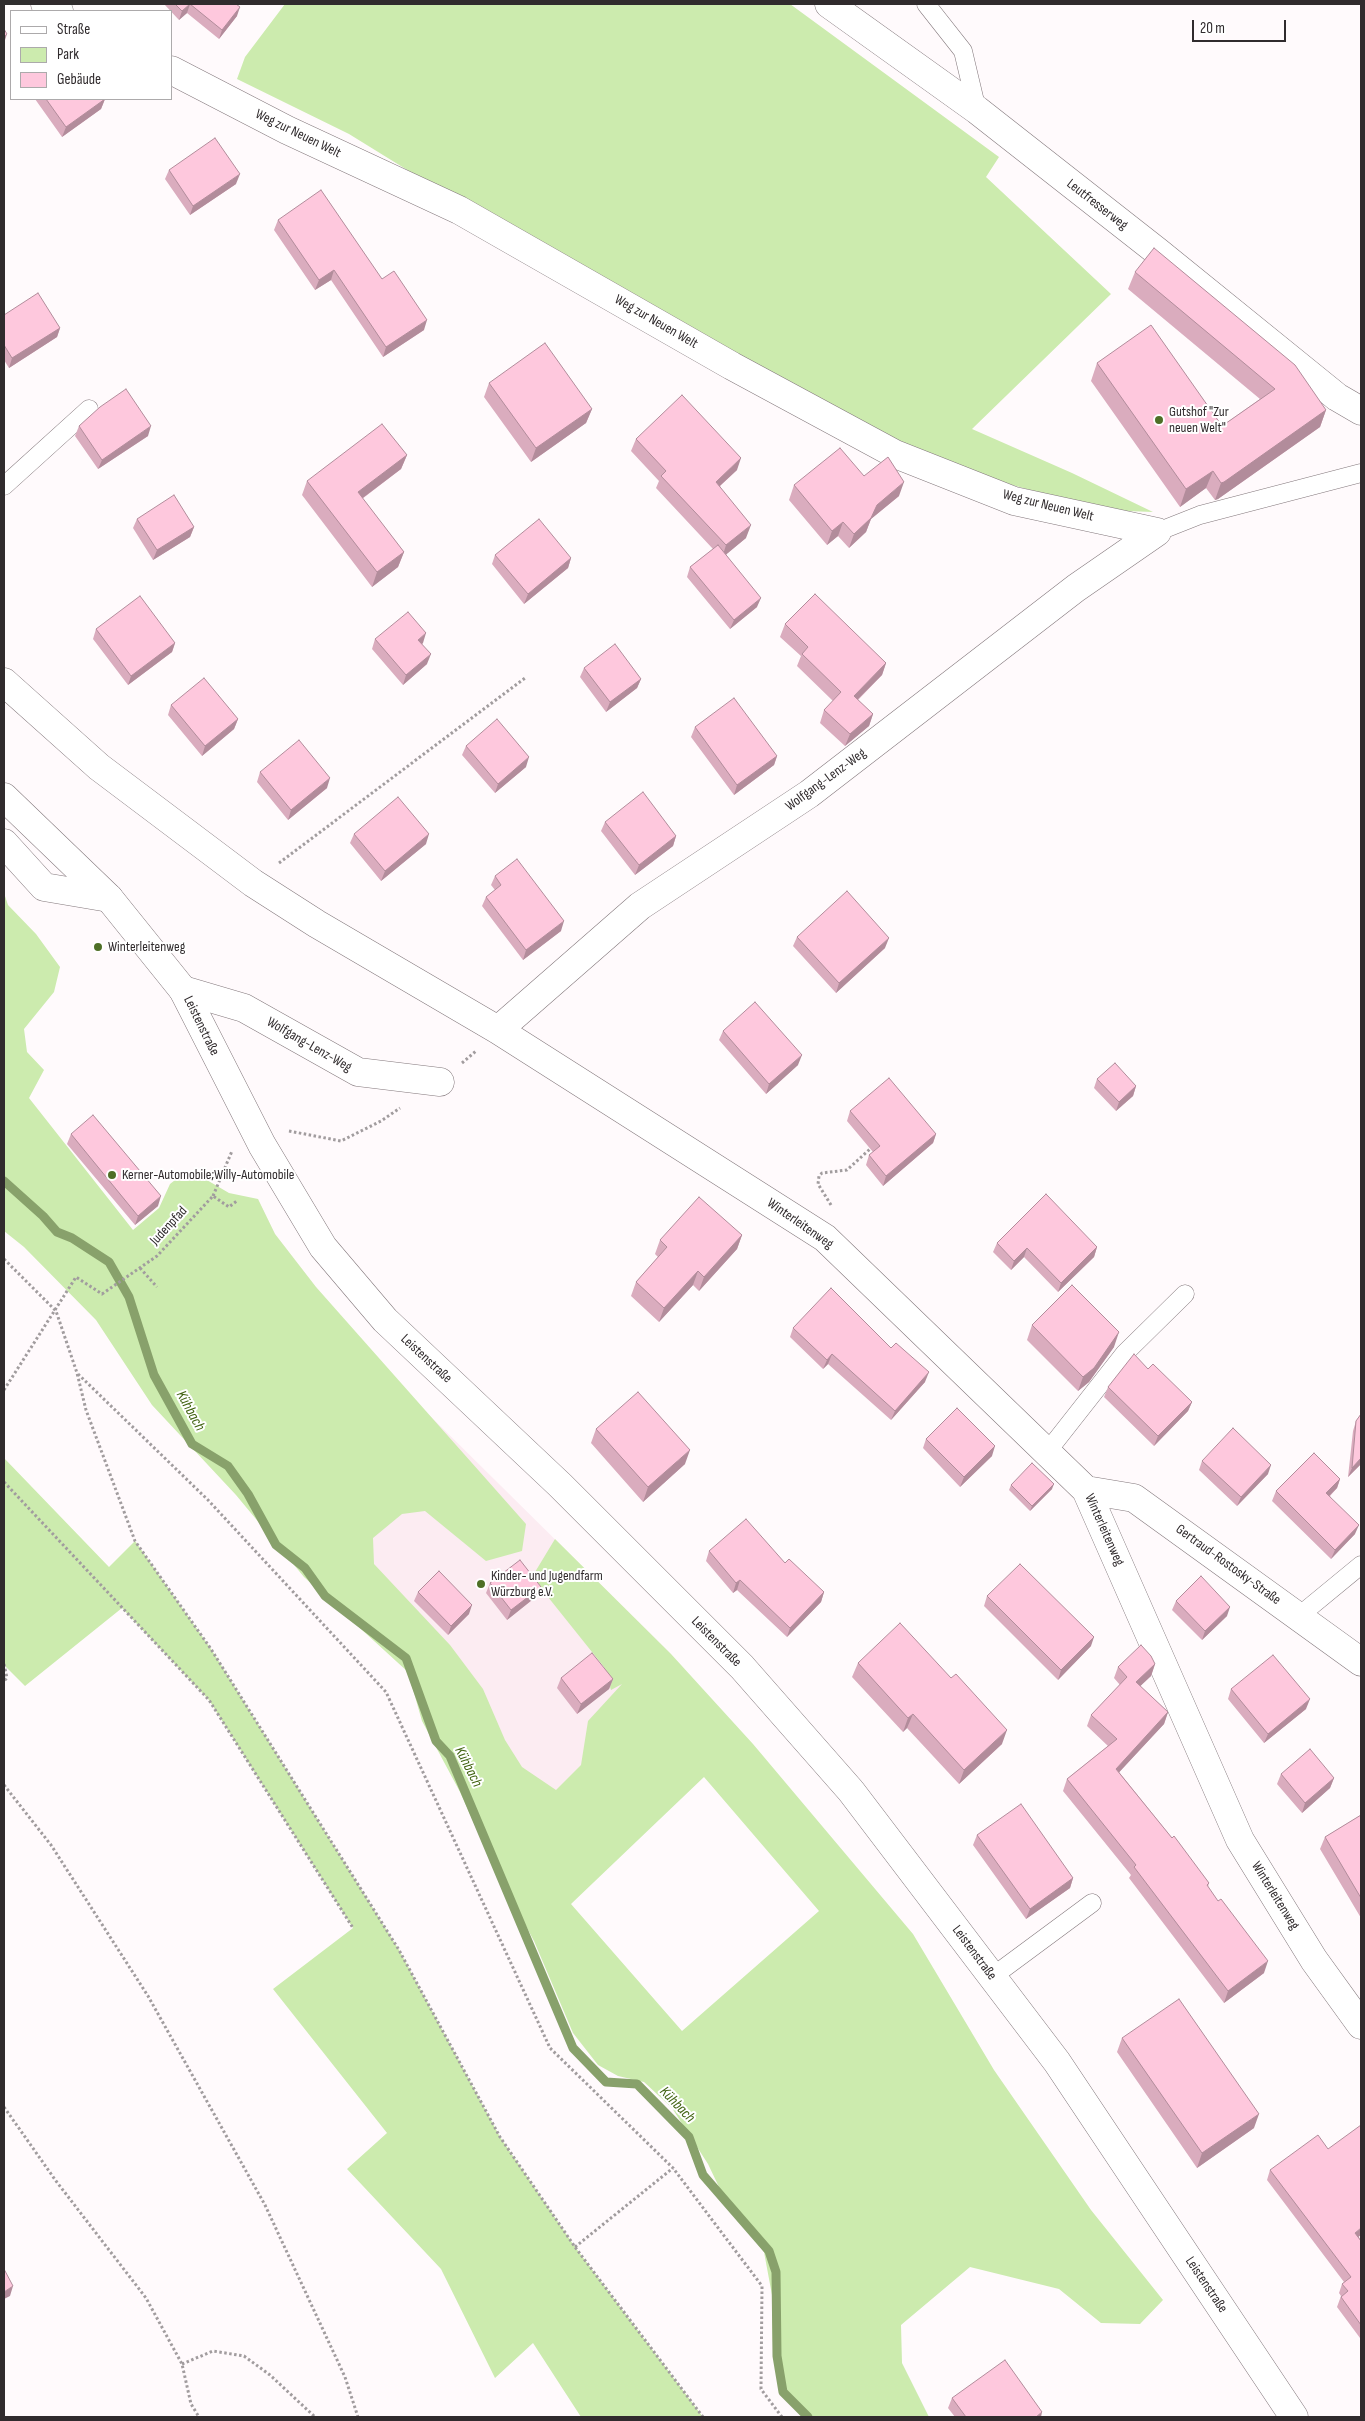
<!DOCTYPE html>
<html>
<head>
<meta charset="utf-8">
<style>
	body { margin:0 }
	#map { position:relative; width:1365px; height:2421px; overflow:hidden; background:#fffafc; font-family:"Sofia Sans Condensed",sans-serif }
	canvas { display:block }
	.frame { position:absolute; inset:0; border:5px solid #302b2d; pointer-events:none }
	.legend { position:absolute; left:10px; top:10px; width:162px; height:90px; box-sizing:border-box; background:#fff; border:1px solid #acaaab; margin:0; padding:6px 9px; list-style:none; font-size:15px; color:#302b2d }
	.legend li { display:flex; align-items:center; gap:10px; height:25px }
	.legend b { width:25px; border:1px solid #acaaab }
	.scale { position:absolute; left:1192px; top:20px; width:94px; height:22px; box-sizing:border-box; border:2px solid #302b2d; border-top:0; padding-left:6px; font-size:15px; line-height:18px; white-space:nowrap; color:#302b2d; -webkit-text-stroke:4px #fff; paint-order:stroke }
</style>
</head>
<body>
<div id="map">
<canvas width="1365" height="2421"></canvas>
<div class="frame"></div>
<ul class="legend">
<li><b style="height:6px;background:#fff"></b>Straße</li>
<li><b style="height:14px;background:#ccebae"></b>Park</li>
<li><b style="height:14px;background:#fec8dd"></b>Gebäude</li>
</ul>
<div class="scale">20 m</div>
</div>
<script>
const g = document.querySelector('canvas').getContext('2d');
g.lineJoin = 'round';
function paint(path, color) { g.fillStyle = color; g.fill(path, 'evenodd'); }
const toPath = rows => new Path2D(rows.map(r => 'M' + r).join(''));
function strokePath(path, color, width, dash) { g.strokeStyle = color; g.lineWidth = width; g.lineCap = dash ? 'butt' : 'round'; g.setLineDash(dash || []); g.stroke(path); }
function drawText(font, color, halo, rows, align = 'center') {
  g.font = font + ' "Sofia Sans Condensed",sans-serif'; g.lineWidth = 4; g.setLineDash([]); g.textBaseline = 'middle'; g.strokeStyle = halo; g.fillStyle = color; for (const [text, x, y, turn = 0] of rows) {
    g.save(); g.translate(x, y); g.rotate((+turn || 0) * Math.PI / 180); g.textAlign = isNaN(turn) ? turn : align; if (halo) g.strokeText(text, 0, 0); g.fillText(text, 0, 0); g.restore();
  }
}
const built = toPath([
	[258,1199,275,1234,316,1287,411,1397,671,1654,531,1892,495,1773,157,1287]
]);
const green = toPath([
	[285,4,790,4,999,157,986,177,1111,294,972,429,1072,473,1153,512,1101,510,952,468,878,436,438,189,349,134,237,79,245,57],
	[4,893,8,905,36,934,60,967,54,992,24,1029,27,1052,44,1070,29,1098,133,1230,159,1208,170,1184,184,1173,200,1176,229,1193,258,1199,275,1234,316,1287,526,1524,522,1551,486,1561,425,1511,402,1514,373,1538,374,1564,450,1645,483,1689,505,1740,522,1767,556,1790,581,1765,588,1721,622,1684,611,1690,604,1667,532,1577,555,1539,671,1654,753,1744,913,1934,994,2070,1091,2210,1163,2300,1140,2324,1101,2323,1059,2289,970,2267,901,2325,902,2363,929,2417,803,2417,790,2404,773,2348,772,2295,764,2252,729,2208,708,2164,672,2108,644,2082,618,2076,598,2065,573,2033,534,1941,491,1861,460,1792,422,1721,408,1672,304,1577,236,1495,152,1405,96,1320,24,1247,4,1231],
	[704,1777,819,1911,682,2031,571,1904],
	[4,1458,109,1567,135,1541,211,1649,399,1950,500,2137,575,2247,703,2417,581,2417,533,2343,495,2378,441,2269,347,2169,387,2133,273,1989,353,1928,209,1700,122,1608,25,1686,4,1665]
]);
const stream = toPath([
	[4,1181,43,1216,57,1232,72,1238,109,1262,129,1297,154,1375,192,1444,228,1466,248,1494,276,1545,305,1568,325,1596,406,1658,436,1741,450,1756,573,2048,606,2082,637,2084,689,2137,703,2175,769,2251,776,2272,777,2356,783,2392,808,2417]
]);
const path = toPath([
	[279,863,525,678],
	[462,1063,476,1051],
	[289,1131,341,1141,381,1121,400,1108],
	[213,1196,232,1151],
	[831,1205,818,1184,819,1176,822,1173,847,1170,870,1149],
	[4,1259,56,1311,77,1373,86,1410,135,1541,211,1649,399,1950,500,2137,575,2247,703,2417],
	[140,1268,157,1287],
	[78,1374,208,1500,386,1692,550,2048,673,2168,762,2286,761,2389,782,2417],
	[4,1390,76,1277,102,1294,157,1256,213,1196,229,1207,238,1200],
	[4,1482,209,1700,353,1928],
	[4,1664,7,1678,4,1681],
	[4,1785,51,1845,148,1996,265,2205,345,2377,358,2417],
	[4,2107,56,2181,146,2298,182,2364,191,2404,199,2417],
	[575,2247,673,2168],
	[182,2364,213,2351,244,2356,270,2375,315,2417]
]);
const service = toPath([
	[926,4,963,51,977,110],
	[4,486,89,409],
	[1157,532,1200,515,1361,473],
	[1047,1452,1124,1354,1185,1294],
	[1299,1616,1361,1565],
	[992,1977,1092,1903]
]);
const minor = toPath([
	[45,4,59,11],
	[829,4,977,110,1158,252,1337,397,1361,411],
	[171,70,287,130,459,210,732,366,895,454,1014,501,1157,532],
	[4,682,99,767,253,883,317,924,498,1030,825,1238,1086,1490,1240,1840,1314,1960,1361,2025],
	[4,843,44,887,109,898],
	[183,990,244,1008,358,1072,440,1082],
	[498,1030,640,906,809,794,1076,588,1157,532],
	[1086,1490,1134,1498,1361,1662]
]);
const secondary = toPath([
	[4,797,109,898,183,990,262,1145,323,1247,385,1320,560,1485,742,1667,851,1791,1057,2062,1294,2417]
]);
const wall = toPath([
	[164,4,236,4,237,16,219,39,187,13,179,20],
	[35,99,105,99,101,109,62,137],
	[169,170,236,184,190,215,165,179],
	[278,220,424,330,383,357,331,280,315,290,274,230],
	[1135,272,1326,410,1320,427,1218,499,1215,500,1206,488,1180,507,1091,381,1097,363,1222,426,1260,399,1128,289],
	[4,315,60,328,57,337,9,368,4,360],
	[489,383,592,409,586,423,531,462,484,397],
	[79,426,148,436,98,469,75,436],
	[636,439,737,470,720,486,746,538,726,554,757,607,730,629,687,577,690,567,713,549,656,488,659,481,631,451],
	[407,455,401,469,362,499,404,552,398,567,372,587,302,495,307,481],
	[864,476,899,496,871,519,866,532,849,548,838,536,827,545,789,500,794,485],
	[137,519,194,527,190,537,153,560,133,528],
	[495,555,571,558,568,568,524,604,492,564],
	[785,624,886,663,882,675,858,700,873,714,869,726,845,746,820,723,824,710,833,701,797,666,801,656,780,637],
	[96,629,175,643,172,652,128,685,93,639],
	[375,639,423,643,422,644,427,664,403,685,372,649],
	[584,668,641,679,637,688,606,712,580,677],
	[171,705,238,719,234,729,202,756,168,715],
	[695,727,777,756,774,765,734,795,691,737],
	[466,746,526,767,495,793,462,755],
	[260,772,327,788,288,820,257,782],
	[605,822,676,836,673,846,635,875,601,831],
	[354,834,426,844,381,881,350,843],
	[495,876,561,931,523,960,482,906,486,897,495,890,491,885],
	[797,937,885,948,836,993,793,946],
	[723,1031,798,1065,766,1094,719,1040],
	[1097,1079,1136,1086,1133,1096,1116,1111,1094,1088],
	[850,1111,936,1134,933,1143,883,1186,866,1165,869,1155,873,1152,847,1121],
	[71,1134,158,1206,135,1225,67,1144],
	[742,1235,737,1249,699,1291,693,1285,659,1322,631,1296,636,1282,658,1257,655,1254,660,1240],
	[997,1243,1097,1247,1094,1257,1058,1292,1024,1257,1011,1270,993,1252],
	[1032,1325,1114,1347,1089,1382,1078,1391,1027,1340],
	[793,1328,925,1382,891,1420,828,1364,823,1369,790,1337],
	[1148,1369,1192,1402,1188,1411,1154,1446,1104,1397,1108,1387],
	[1361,1414,1361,1464,1348,1477,1353,1431,1356,1421],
	[596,1429,685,1464,643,1502,591,1443],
	[926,1439,992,1456,960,1487,923,1448],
	[1202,1461,1268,1474,1237,1506,1199,1470],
	[1340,1479,1337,1488,1330,1496,1355,1534,1331,1559,1272,1501,1276,1491],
	[1011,1485,1052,1489,1030,1511,1009,1490],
	[709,1551,785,1563,824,1592,821,1602,787,1637,737,1590,733,1593,706,1561],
	[490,1583,537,1596,507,1620,486,1593],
	[418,1592,469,1614,448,1635,414,1601],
	[987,1596,1091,1646,1058,1680,984,1606],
	[1176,1601,1227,1616,1202,1640,1172,1610],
	[858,1663,1002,1744,959,1784,907,1728,903,1732,852,1677],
	[1155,1664,1151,1676,1140,1686,1168,1712,1164,1724,1119,1772,1172,1838,1209,1883,1208,1887,1264,1973,1224,2003,1129,1878,1131,1875,1063,1791,1067,1779,1108,1746,1087,1726,1091,1715,1120,1685,1114,1678,1118,1667],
	[561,1678,613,1679,609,1689,577,1714,557,1688],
	[1231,1689,1306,1709,1264,1743,1228,1699],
	[1281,1774,1334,1778,1330,1788,1302,1813,1277,1784],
	[1361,1815,1361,1918,1320,1849,1325,1837],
	[977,1835,1073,1878,1070,1888,1026,1919,973,1845],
	[1122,2038,1254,2128,1197,2168,1117,2052],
	[1270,2170,1359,2237,1361,2241,1361,2338,1360,2338,1337,2307,1341,2296,1339,2293,1342,2284,1344,2282,1267,2180],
	[952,2398,1041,2417,955,2417,948,2408]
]);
const shadedWall = toPath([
	[190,4,187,13,179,20,182,11],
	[240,7,237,16,219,39,222,30],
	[7,34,4,43,4,37],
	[105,99,101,109,62,137,66,127],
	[240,174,236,184,190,215,193,206],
	[334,270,331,280,315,290,319,280],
	[427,320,424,330,383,357,386,347],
	[60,328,57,337,9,368,12,358],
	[592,409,586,423,531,462,536,448],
	[1326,410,1320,427,1218,499,1215,500,1221,483],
	[151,426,148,436,98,469,102,460],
	[407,455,401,469,352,506,358,492],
	[741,458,737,470,711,494,716,482],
	[1213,471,1206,488,1180,507,1186,489],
	[904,482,899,496,871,519,866,532,849,548,854,534,877,505],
	[843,522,838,536,827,545,832,531],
	[751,525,746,538,722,558,726,545],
	[194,527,190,537,153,560,157,550],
	[404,552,398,567,372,587,377,572],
	[571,558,568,568,524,604,528,594],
	[761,598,757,607,730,629,734,620],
	[426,633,423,643,415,650,418,640],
	[175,643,172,652,128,685,131,676],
	[431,654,427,664,403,685,406,675],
	[886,663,882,675,849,708,854,696],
	[641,679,637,688,606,712,610,702],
	[873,714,869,726,845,746,850,734],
	[238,719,234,729,202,756,205,746],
	[777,756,774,765,734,795,737,785],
	[529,757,526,767,495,793,498,784],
	[330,778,327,788,288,820,291,810],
	[429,834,426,844,381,881,385,871],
	[676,836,673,846,635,875,639,865],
	[564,921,561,931,523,960,526,950],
	[889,938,885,948,836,993,839,983],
	[802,1055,798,1065,766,1094,769,1084],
	[1136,1086,1133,1096,1116,1111,1119,1102],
	[936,1134,933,1143,883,1186,886,1176],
	[161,1196,158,1206,135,1225,138,1216],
	[742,1235,737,1249,699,1291,704,1277],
	[1097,1247,1094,1257,1058,1292,1061,1283],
	[1027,1248,1024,1257,1011,1270,1014,1261],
	[698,1271,693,1285,659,1322,664,1308],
	[1119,1332,1114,1347,1089,1382,1078,1391,1083,1377],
	[832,1354,828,1364,823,1369,827,1360],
	[929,1372,925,1382,891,1420,895,1411],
	[1192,1402,1188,1411,1154,1446,1158,1436],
	[995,1446,992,1456,960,1487,964,1477],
	[690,1450,685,1464,643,1502,648,1487],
	[1361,1458,1361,1464,1348,1477,1352,1468],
	[1271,1465,1268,1474,1237,1506,1241,1497],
	[1340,1479,1337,1488,1323,1502,1326,1493],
	[1054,1484,1052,1489,1030,1511,1032,1506],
	[1359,1525,1355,1534,1331,1559,1335,1550],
	[740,1580,737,1590,733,1593,736,1583],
	[541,1587,537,1596,507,1620,511,1610],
	[824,1592,821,1602,787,1637,790,1628],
	[472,1605,469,1614,448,1635,451,1626],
	[1230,1607,1227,1616,1202,1640,1205,1631],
	[1094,1637,1091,1646,1058,1680,1061,1670],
	[1155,1664,1151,1676,1132,1694,1136,1682],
	[613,1679,609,1689,577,1714,581,1704],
	[1310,1699,1306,1709,1264,1743,1268,1734],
	[1168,1712,1164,1724,1112,1780,1116,1769],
	[913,1714,907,1728,903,1732,908,1718],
	[1007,1730,1002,1744,959,1784,964,1770],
	[1334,1778,1330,1788,1302,1813,1305,1803],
	[1073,1878,1070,1888,1026,1919,1030,1909],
	[1268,1961,1264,1973,1224,2003,1228,1991],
	[1259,2114,1254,2128,1197,2168,1202,2153],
	[1361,2228,1361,2235,1352,2242,1355,2233],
	[13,2286,10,2296,4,2299,4,2292],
	[1042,2412,1041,2417,1036,2417]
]);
const building = toPath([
	[175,4,236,4,240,7,222,30,190,4,182,11,175,4],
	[4,29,7,34,4,37,4,29],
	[46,99,105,99,66,127,46,99],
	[215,138,240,174,193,206,169,170,215,138],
	[321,190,382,279,394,271,427,320,386,347,334,270,319,280,278,220,321,190],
	[1154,248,1295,365,1326,410,1224,482,1221,483,1213,471,1186,489,1097,363,1151,325,1222,426,1275,389,1135,272,1154,248],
	[38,293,60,328,12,358,4,345,4,315,38,293],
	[545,343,592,409,536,448,489,383,545,343],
	[126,389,151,426,102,460,79,426,100,407,126,389],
	[682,395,741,458,716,482,751,525,726,545,661,476,666,471,636,439,682,395],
	[382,424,407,455,358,492,404,552,377,572,307,481,382,424],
	[840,448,864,476,888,457,904,482,877,505,871,518,854,534,843,522,832,531,794,485,840,448],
	[174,495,194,527,157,550,137,519,174,495],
	[539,519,571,558,528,594,495,555,539,519],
	[718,545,761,598,734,620,690,567,718,545],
	[815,594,886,663,854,696,873,714,850,734,824,710,841,692,802,654,808,647,785,624,815,594],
	[140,596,175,643,131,676,96,629,140,596],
	[408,612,426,633,418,640,431,654,406,675,375,639,408,612],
	[615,644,641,679,610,702,584,668,615,644],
	[204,678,238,719,205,746,171,705,204,678],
	[734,698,777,756,737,785,695,727,734,698],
	[497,719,529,757,498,784,466,746,497,719],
	[299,740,330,778,291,810,260,772,299,740],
	[643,792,676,836,639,865,605,822,643,792],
	[398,797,429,834,385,871,354,834,398,797],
	[517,859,564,921,526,950,486,897,501,885,495,876,517,859],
	[847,891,889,938,839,983,797,937,847,891],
	[755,1002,802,1055,769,1084,723,1031,755,1002],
	[1115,1063,1136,1086,1119,1102,1097,1079,1115,1063],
	[889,1078,936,1134,886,1176,869,1155,880,1146,850,1111,889,1078],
	[93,1115,161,1196,138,1216,71,1134,93,1115],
	[1046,1194,1097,1247,1061,1283,1027,1248,1014,1261,997,1243,1046,1194],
	[699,1197,742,1235,704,1277,698,1271,664,1308,636,1282,667,1247,660,1240,699,1197],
	[1072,1285,1119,1332,1094,1368,1083,1377,1032,1325,1072,1285],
	[831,1288,891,1348,896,1343,929,1372,895,1411,832,1354,827,1360,793,1328,831,1288],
	[1134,1354,1148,1369,1153,1364,1192,1402,1158,1436,1108,1387,1134,1354],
	[638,1392,690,1450,648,1487,596,1429,638,1392],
	[957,1408,995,1446,964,1477,926,1439,957,1408],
	[1361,1414,1361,1458,1352,1468,1356,1421,1361,1414],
	[1233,1428,1271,1465,1241,1497,1202,1461,1233,1428],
	[1314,1453,1340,1479,1326,1493,1359,1525,1335,1550,1276,1491,1314,1453],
	[1032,1463,1054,1484,1032,1506,1011,1485,1032,1463],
	[746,1519,785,1563,789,1559,824,1592,790,1628,740,1580,736,1583,709,1551,746,1519],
	[520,1560,541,1587,511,1610,490,1583,520,1560],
	[1020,1564,1094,1637,1061,1670,987,1596,1020,1564],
	[439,1571,472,1605,451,1626,418,1592,439,1571],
	[1201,1576,1230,1607,1205,1631,1176,1601,1201,1576],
	[900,1623,951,1678,956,1674,1007,1730,964,1770,913,1714,908,1718,858,1663,900,1623],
	[1141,1645,1151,1656,1155,1664,1136,1682,1168,1712,1116,1769,1172,1838,1174,1836,1209,1883,1207,1885,1218,1901,1221,1899,1268,1961,1228,1991,1134,1867,1136,1865,1067,1779,1117,1739,1091,1715,1127,1677,1118,1667,1141,1645],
	[592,1653,613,1679,581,1704,561,1678,592,1653],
	[1273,1655,1310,1699,1268,1734,1231,1689,1273,1655],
	[1310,1749,1334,1778,1305,1803,1281,1774,1310,1749],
	[1021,1804,1073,1878,1030,1909,977,1835,1021,1804],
	[1361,1815,1361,1898,1325,1837,1361,1815],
	[1179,1999,1259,2114,1202,2153,1122,2038,1179,1999],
	[1361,2125,1361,2228,1355,2233,1361,2241,1361,2325,1341,2297,1348,2291,1342,2284,1351,2277,1270,2170,1318,2135,1328,2149,1361,2125],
	[4,2269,13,2286,4,2292,4,2269],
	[1005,2360,1042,2412,1036,2417,966,2417,952,2398,1005,2360]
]);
const markers = [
	[1159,420,5,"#4e6f26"],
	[98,947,5,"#4e6f26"],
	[112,1175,5,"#4e6f26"],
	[481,1584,5,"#4e6f26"]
];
const streetNames = [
	["Weg zur Neuen Welt",298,134,26],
	["Leutfresserweg",1097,205,38],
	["Weg zur Neuen Welt",656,322,30],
	["Weg zur Neuen Welt",1048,506,14],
	["Wolfgang-Lenz-Weg",826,780,-36],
	["Leistenstraße",201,1026,64],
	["Wolfgang-Lenz-Weg",309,1045,30],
	["Winterleitenweg",800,1224,35],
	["Judenpfad",169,1226,-47],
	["Leistenstraße",426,1359,43],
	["Winterleitenweg",1104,1530,66],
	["Gertraud-Rostosky-Straße",1228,1565,36],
	["Leistenstraße",716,1642,45],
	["Winterleitenweg",1275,1896,58],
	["Leistenstraße",974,1953,53],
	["Leistenstraße",1206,2285,56]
];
const poiNames = [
	["Gutshof \"Zur",1169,412],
	["neuen Welt\"",1169,428],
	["Winterleitenweg",108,947],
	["Kerner-Automobile;Willy-Automobile",122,1175],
	["Kinder- und Jugendfarm",491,1576],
	["Würzburg e.V.",491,1592]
];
const waterNames = [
	["Kühbach",190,1411,61],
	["Kühbach",468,1767,63],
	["Kühbach",677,2105,46]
];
paint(built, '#fcecf2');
paint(green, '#ccebae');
strokePath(stream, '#88a16b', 9);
strokePath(service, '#83787c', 19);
strokePath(minor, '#83787c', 29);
strokePath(secondary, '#83787c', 29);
strokePath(path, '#a19c9e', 3, [2.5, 2.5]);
strokePath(service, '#fff', 18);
strokePath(minor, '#fff', 28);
strokePath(secondary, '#fff', 28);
paint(wall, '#daacbe');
paint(shadedWall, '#b28c9b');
paint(building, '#fec8dd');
strokePath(building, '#b28c9b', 1);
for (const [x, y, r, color] of markers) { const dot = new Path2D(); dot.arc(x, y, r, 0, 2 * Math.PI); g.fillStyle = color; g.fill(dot); strokePath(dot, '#fff', 2); }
drawText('14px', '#302b2d', '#fff', streetNames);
drawText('14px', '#302b2d', '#fff', poiNames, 'left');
drawText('italic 15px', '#416312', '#fff', waterNames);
</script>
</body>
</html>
